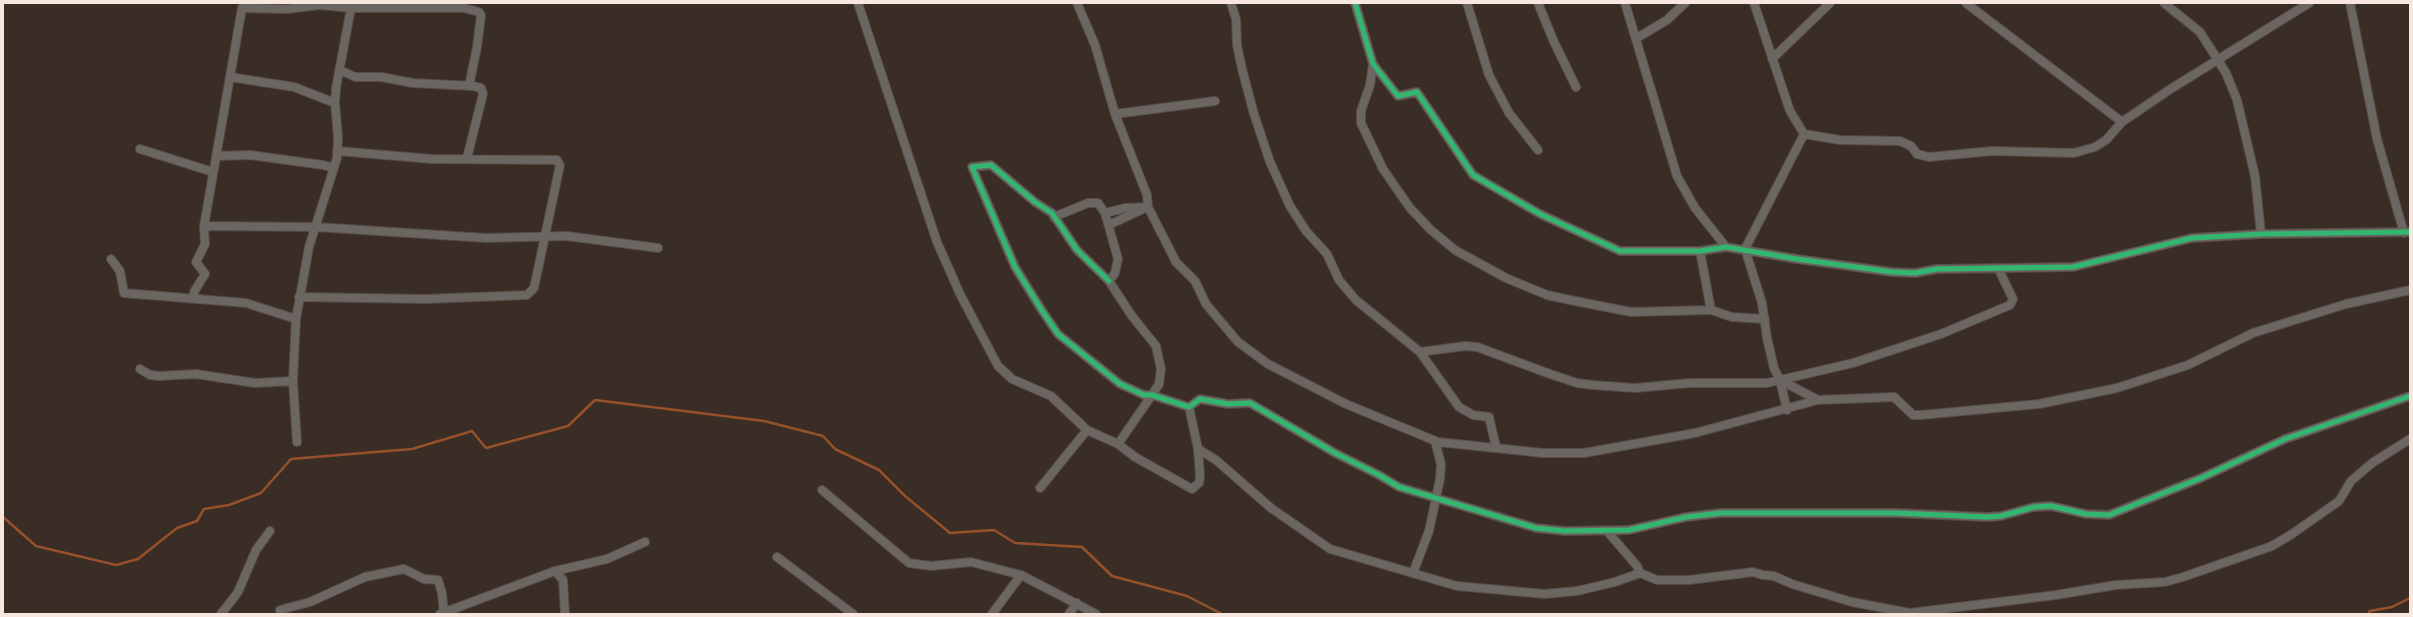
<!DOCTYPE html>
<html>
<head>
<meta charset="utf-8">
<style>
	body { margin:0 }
	#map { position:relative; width:2413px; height:617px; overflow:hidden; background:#392d26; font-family:"Space Grotesk",sans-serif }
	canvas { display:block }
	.frame { position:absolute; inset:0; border:4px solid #f7e7df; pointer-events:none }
</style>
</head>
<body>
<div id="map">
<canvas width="2413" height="617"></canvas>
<div class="frame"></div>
</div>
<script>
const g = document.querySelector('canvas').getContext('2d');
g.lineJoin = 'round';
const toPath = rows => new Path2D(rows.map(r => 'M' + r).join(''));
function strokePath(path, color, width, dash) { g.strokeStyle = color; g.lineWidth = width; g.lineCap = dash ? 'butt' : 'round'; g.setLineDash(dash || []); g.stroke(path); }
const stream = toPath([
	[3,517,36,546,116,565,138,559,177,528,197,521,204,509,229,505,261,493,291,459,412,449,472,431,486,448,568,426,595,400,764,421,823,436,835,449,879,470,905,496,950,533,994,530,1015,543,1082,547,1112,576,1187,596,1222,614],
	[2368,614,2370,611,2392,607,2410,598]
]);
const minor = toPath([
	[352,3,351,8,464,8,479,12,481,15,477,47,469,86],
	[858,3,937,242,960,294,998,366,1012,379,1051,396,1087,430,1118,444,1135,457,1192,489,1199,483,1200,476,1198,449,1189,407],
	[1077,3,1095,45,1115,114,1147,195,1148,207,1176,262,1195,281,1206,304,1238,342,1268,364,1346,404,1438,442,1543,453,1584,453,1695,433,1818,400],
	[1231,3,1236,19,1237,45,1242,69,1254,114,1270,162,1290,206,1306,231,1327,254,1339,280,1356,300,1420,352,1459,407,1473,415,1489,417,1496,447],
	[1355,3,1373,64,1398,96,1417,92,1473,175,1540,214,1620,251,1700,251,1726,247,1797,259,1892,272,1915,273,1937,269,2073,267,2192,238,2261,234,2410,232],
	[1467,3,1489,75,1509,113,1538,150],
	[1538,3,1554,42,1576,87],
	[1625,3,1677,176,1695,208,1726,247],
	[1754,3,1790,111,1804,134,1840,140,1900,141,1911,146,1917,154,1929,157,1992,151,2074,153,2095,147,2106,140,2122,122,2169,90,2309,3],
	[1966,3,2122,122],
	[2164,3,2200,32,2226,73,2237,100,2255,176,2261,234],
	[2350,3,2377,139,2404,233],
	[1637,38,1667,20,1685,3],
	[1772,59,1830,3],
	[1373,64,1370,85,1361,111,1361,123,1383,169,1410,208,1431,230,1455,250,1506,278,1547,295,1570,300,1631,312,1711,310],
	[340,70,355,77,381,77,413,83,473,86,481,88,483,94,467,158],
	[230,77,294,87,335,103],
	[1115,114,1215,101],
	[1804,134,1745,249,1762,303,1767,338,1774,368,1780,380,1818,400,1894,397,1913,415,1921,415,2039,404,2117,388,2188,365,2253,333,2346,304,2410,290],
	[140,149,213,172],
	[216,156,250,155,323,165,334,168],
	[1105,213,1118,259,1115,273,1109,281,1132,316,1156,346,1161,369,1159,384,1152,395,1118,444],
	[1054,217,1088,203,1098,203,1105,213,1125,208,1148,207],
	[1109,225,1143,209],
	[204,226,316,227,486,238,567,236,658,248],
	[1700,251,1711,310,1732,317,1765,319],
	[111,259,120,271,124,293,246,303,296,319],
	[1109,281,1077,250,1052,213,1035,202,991,165,972,167,1015,267,1041,309,1058,334,1120,384,1144,395,1152,395,1189,407,1200,399,1228,404,1250,403,1335,453,1379,475,1399,487,1536,528,1565,531,1629,530,1686,517,1721,513,1896,513,1987,517,2001,516,2034,507,2051,506,2086,514,2109,515,2201,478,2285,439,2410,396],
	[299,297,426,299,527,295,534,288,560,165,557,160,432,159,337,151],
	[195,299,194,292,205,274,196,262,205,244,204,226,242,8,287,9,320,5,351,8,336,88,335,103,338,137,337,158,309,247,296,319,293,381,297,442],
	[1420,352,1465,346,1477,347,1550,374,1577,383,1593,385,1635,388,1690,383,1767,383,1853,363,1941,334,2010,305,2013,299,1998,268],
	[140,369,150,375,159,376,196,374,255,383,293,381],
	[1780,380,1787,410],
	[1198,449,1216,460,1271,508,1330,549,1457,586,1545,594,1577,591,1615,582,1640,573],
	[1040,488,1087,430],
	[822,490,909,563,931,566,971,562,1021,575,1096,614],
	[1607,531,1637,566,1640,573,1657,580,1689,580,1753,572,1763,575,1774,576,1792,584,1852,602,1910,613,2056,595,2116,585,2165,582,2183,577,2272,546,2292,534,2339,501,2351,481,2372,463,2410,439],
	[777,557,853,614],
	[555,571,563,580,565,614],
	[1413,573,1429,531,1440,479,1441,464,1435,441],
	[280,610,310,602,365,577,404,569,424,579,438,580,442,593,444,614],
	[221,614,238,592,256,550,270,531],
	[440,614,555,571,607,559,645,542],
	[992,614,1021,575],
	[1069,614,1077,603]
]);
const cycleway = toPath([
	[1355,3,1373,64,1398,96,1417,92,1473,175,1540,214,1620,251,1700,251,1726,247,1797,259,1892,272,1915,273,1937,269,2073,267,2192,238,2261,234,2410,232],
	[1109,281,1077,250,1052,213,1035,202,991,165,972,167,1015,267,1041,309,1058,334,1120,384,1144,395,1152,395,1189,407,1200,399,1228,404,1250,403,1335,453,1379,475,1399,487,1536,528,1565,531,1629,530,1686,517,1721,513,1896,513,1987,517,2001,516,2034,507,2051,506,2086,514,2109,515,2201,478,2285,439,2410,396]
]);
strokePath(stream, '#97512a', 2.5);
strokePath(minor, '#564c45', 10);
strokePath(minor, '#6c6663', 8);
strokePath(cycleway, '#33b770', 5);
</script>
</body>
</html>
